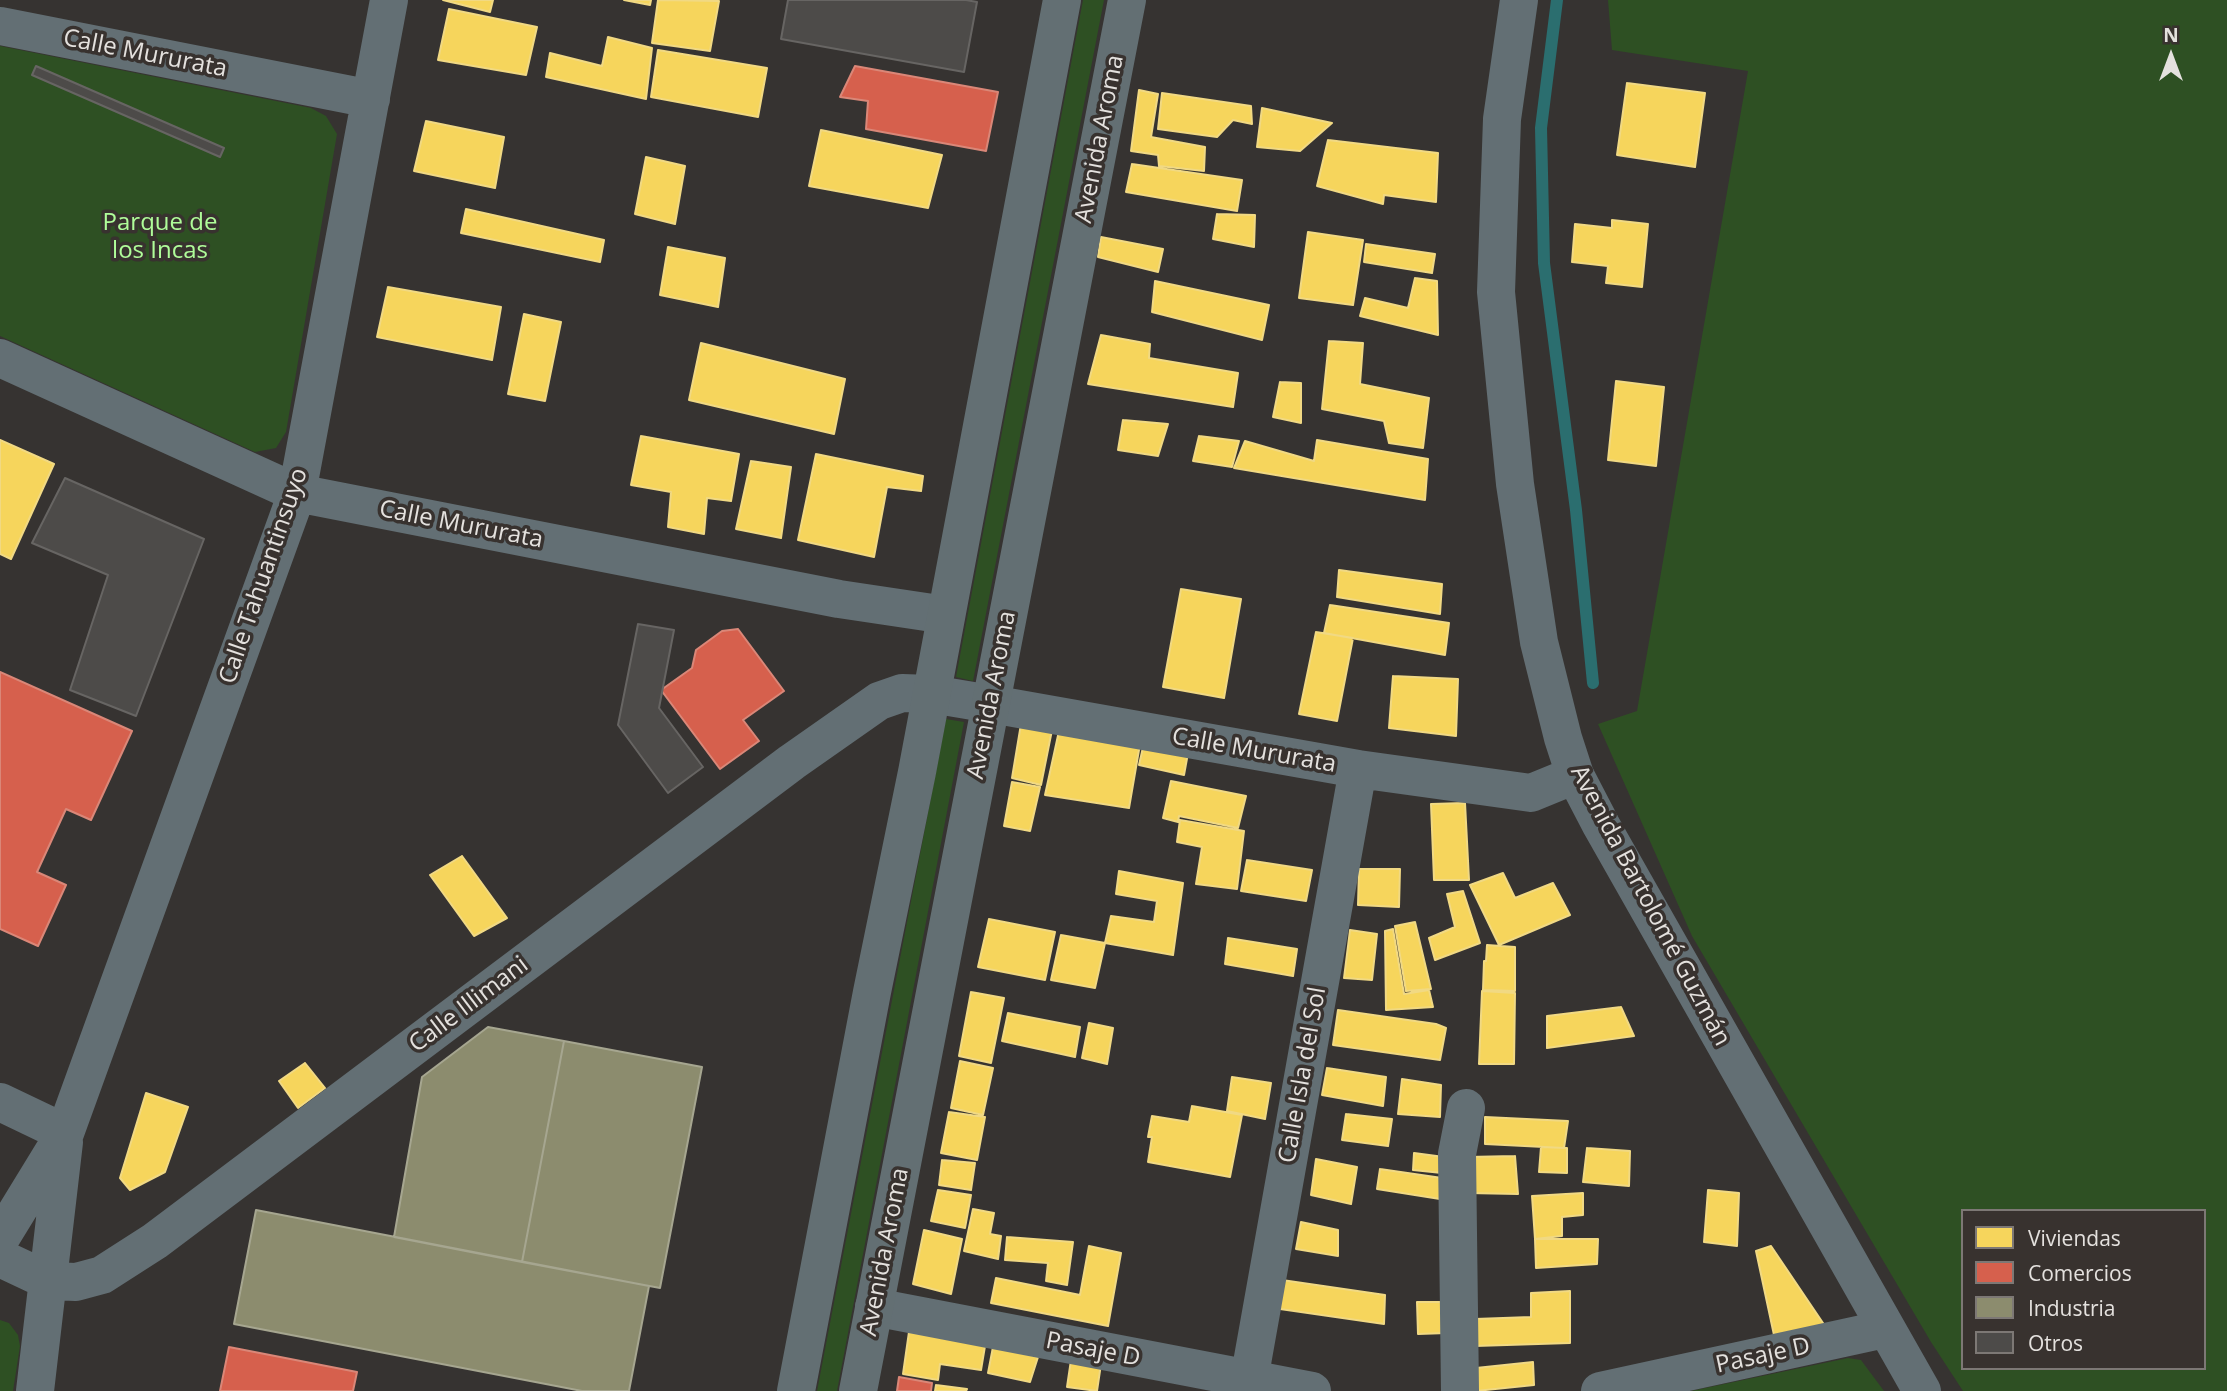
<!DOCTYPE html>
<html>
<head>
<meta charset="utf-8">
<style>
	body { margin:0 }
	#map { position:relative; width:2227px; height:1391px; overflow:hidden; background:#363331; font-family:"Open Sans",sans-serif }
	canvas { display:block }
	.legend { position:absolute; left:1961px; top:1209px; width:245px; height:161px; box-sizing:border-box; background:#38322f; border:2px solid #7d7875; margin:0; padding:9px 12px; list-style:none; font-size:21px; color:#e4e1de }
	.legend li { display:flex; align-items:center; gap:14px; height:35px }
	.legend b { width:35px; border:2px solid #7d7875 }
	.north { position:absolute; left:2136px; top:21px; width:70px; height:70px; -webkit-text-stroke:5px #38322f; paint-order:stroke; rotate:0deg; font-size:19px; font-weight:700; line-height:28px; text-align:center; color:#e4e1de }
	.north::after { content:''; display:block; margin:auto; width:24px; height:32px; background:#e4e1de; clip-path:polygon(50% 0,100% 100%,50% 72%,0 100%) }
</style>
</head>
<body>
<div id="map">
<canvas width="2227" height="1391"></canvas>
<ul class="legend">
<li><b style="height:19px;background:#f6d55c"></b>Viviendas</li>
<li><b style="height:19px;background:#d6604d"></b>Comercios</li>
<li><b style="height:19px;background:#8c8c6e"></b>Industria</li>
<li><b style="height:19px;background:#4d4b49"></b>Otros</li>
</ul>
<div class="north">N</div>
</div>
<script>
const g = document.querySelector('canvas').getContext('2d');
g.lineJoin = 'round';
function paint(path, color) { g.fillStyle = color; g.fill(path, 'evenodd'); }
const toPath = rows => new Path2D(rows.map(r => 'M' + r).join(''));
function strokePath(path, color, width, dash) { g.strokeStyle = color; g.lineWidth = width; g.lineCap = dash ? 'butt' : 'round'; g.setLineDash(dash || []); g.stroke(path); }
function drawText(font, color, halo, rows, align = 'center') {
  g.font = font + ' "Open Sans",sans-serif'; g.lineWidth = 7; g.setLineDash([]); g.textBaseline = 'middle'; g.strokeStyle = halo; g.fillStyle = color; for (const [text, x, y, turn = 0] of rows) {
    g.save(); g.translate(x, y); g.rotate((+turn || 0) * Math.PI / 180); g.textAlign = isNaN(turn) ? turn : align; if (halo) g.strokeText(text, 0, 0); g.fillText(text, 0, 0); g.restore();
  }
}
const green = toPath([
	[1083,0,1104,0,973,681,956,677],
	[1608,0,2227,0,2227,1391,1963,1391,1931,1342,1692,936,1598,724,1637,711,1748,71,1612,50],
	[1963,1211,2204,1211,2204,1368,1963,1368],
	[0,46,311,108,326,116,337,134,286,432,276,448,255,452,0,336],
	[946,719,964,722,837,1391,817,1391],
	[0,1320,9,1323,18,1335,20,1346,13,1391,0,1391],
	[1848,1358,1861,1360,1884,1391,1691,1391]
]);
const homes = toPath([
	[443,0,493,0,490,12,443,0],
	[624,0,651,0,650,5,624,0],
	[658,0,719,1,710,51,652,43,658,0],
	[449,9,537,27,526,75,438,60,449,9],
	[608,37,652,48,646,99,546,77,550,53,602,66,608,37],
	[658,50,767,68,758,117,651,97,658,50],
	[1627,83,1705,93,1695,167,1617,155,1627,83],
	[1139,90,1158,94,1151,137,1205,147,1204,171,1159,166,1158,155,1131,151,1139,90],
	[1162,93,1251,106,1252,124,1233,120,1217,137,1158,129,1162,93],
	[1262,108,1332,123,1300,151,1257,147,1262,108],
	[426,121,504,137,495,188,414,171,426,121],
	[821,130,942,155,928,208,809,186,821,130],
	[1328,140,1438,153,1436,202,1384,195,1383,204,1317,186,1328,140],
	[646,157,685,166,675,224,635,214,646,157],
	[1132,164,1242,180,1237,211,1126,192,1132,164],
	[466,209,604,240,600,262,461,233,466,209],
	[1217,214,1255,215,1254,247,1213,239,1217,214],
	[1612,220,1648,224,1642,287,1606,283,1608,266,1572,262,1575,224,1612,228,1612,220],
	[1308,232,1363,240,1353,305,1299,298,1308,232],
	[1101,237,1163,249,1158,272,1098,257,1101,237],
	[1366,244,1435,254,1432,273,1364,262,1366,244],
	[668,247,725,258,718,307,660,295,668,247],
	[1415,278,1437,281,1438,335,1360,316,1365,298,1408,308,1415,278],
	[1155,281,1269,305,1262,340,1152,312,1155,281],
	[388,287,501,307,492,360,377,337,388,287],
	[524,314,561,322,545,401,508,394,524,314],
	[1101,335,1150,344,1149,358,1238,373,1233,407,1088,384,1101,335],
	[1329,341,1363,343,1360,384,1429,398,1423,448,1389,443,1384,421,1322,409,1329,341],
	[701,343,845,379,834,434,689,400,701,343],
	[1616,381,1664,387,1656,466,1608,460,1616,381],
	[1280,382,1301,383,1301,423,1273,417,1280,382],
	[1123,420,1168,424,1158,456,1118,450,1123,420],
	[641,436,739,454,731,501,707,498,704,534,668,527,671,492,631,485,641,436],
	[1199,436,1239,441,1232,467,1193,461,1199,436],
	[0,440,54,464,11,559,0,554,0,440],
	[1317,440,1428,459,1425,500,1234,468,1245,441,1314,461,1317,440],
	[816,454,923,476,921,491,887,487,874,557,798,540,816,454],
	[751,461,791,467,781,538,736,529,751,461],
	[1339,570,1442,584,1440,614,1337,597,1339,570],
	[1181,589,1241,599,1224,698,1163,687,1181,589],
	[1330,605,1449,623,1445,655,1324,633,1330,605],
	[1316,632,1353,638,1337,721,1299,714,1316,632],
	[1393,676,1458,679,1456,736,1389,728,1393,676],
	[1021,724,1052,730,1041,785,1012,778,1021,724],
	[1059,731,1140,744,1129,808,1045,795,1059,731],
	[1144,743,1188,753,1184,775,1139,765,1144,743],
	[1171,781,1246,796,1238,828,1179,816,1178,822,1163,818,1171,781],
	[1012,782,1040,787,1030,831,1004,826,1012,782],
	[1465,803,1469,880,1434,880,1431,804,1465,803],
	[1180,820,1244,831,1237,889,1196,884,1202,847,1177,842,1180,820],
	[462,856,507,918,474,936,430,875,462,856],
	[1247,860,1312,870,1306,901,1241,891,1247,860],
	[1359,869,1400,869,1399,907,1358,905,1359,869],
	[1119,871,1183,883,1173,955,1105,943,1111,916,1154,922,1157,901,1116,894,1119,871],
	[1503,873,1515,898,1553,883,1570,915,1499,945,1470,885,1503,873],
	[1463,891,1480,943,1435,960,1429,938,1455,927,1447,894,1463,891],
	[989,919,1055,932,1045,980,978,967,989,919],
	[1415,922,1431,989,1406,991,1395,926,1415,922],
	[1393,929,1404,994,1429,990,1433,1007,1386,1010,1385,931,1393,929],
	[1350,930,1377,934,1372,980,1344,978,1350,930],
	[1061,935,1105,943,1095,988,1051,980,1061,935],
	[1228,938,1297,949,1293,976,1225,964,1228,938],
	[1487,945,1515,947,1515,991,1483,990,1484,961,1486,961,1487,945],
	[1482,991,1515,993,1514,1064,1479,1064,1482,991],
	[971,992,1004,998,991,1063,959,1056,971,992],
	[1621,1007,1634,1036,1547,1048,1547,1016,1621,1007],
	[1338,1010,1436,1024,1446,1028,1440,1060,1333,1045,1338,1010],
	[1008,1013,1080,1027,1075,1057,1002,1041,1008,1013],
	[1089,1023,1113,1028,1107,1064,1082,1058,1089,1023],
	[960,1061,993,1068,983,1115,951,1108,960,1061],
	[305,1063,325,1088,298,1108,279,1081,305,1063],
	[1327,1068,1386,1077,1383,1106,1322,1095,1327,1068],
	[1232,1077,1271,1083,1265,1119,1227,1111,1232,1077],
	[1402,1079,1441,1085,1440,1117,1398,1114,1402,1079],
	[146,1093,188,1107,165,1172,130,1190,120,1178,146,1093],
	[1192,1106,1242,1115,1230,1177,1148,1162,1152,1137,1148,1137,1152,1116,1189,1122,1192,1106],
	[949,1112,985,1117,977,1160,941,1153,949,1112],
	[1346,1114,1392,1119,1388,1146,1342,1140,1346,1114],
	[1485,1117,1568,1121,1564,1148,1485,1144,1485,1117],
	[1541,1147,1567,1148,1567,1173,1539,1172,1541,1147],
	[1587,1148,1630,1151,1629,1186,1583,1182,1587,1148],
	[1414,1153,1444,1157,1442,1173,1413,1170,1414,1153],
	[1515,1156,1518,1194,1468,1193,1467,1157,1515,1156],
	[1316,1159,1357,1167,1351,1204,1311,1195,1316,1159],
	[942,1160,975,1163,971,1190,939,1185,942,1160],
	[1380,1169,1442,1178,1440,1199,1377,1189,1380,1169],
	[938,1190,971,1195,965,1228,931,1221,938,1190],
	[1708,1190,1739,1193,1737,1246,1704,1242,1708,1190],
	[1583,1193,1583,1215,1562,1217,1562,1236,1535,1239,1532,1196,1583,1193],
	[973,1209,994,1213,990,1234,1001,1236,998,1259,964,1251,973,1209],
	[1301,1222,1338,1230,1338,1256,1296,1249,1301,1222],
	[924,1230,962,1239,951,1294,913,1284,924,1230],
	[1007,1237,1073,1242,1067,1285,1046,1281,1048,1263,1005,1260,1007,1237],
	[1535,1239,1598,1239,1597,1264,1536,1268,1535,1239],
	[1089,1246,1121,1253,1108,1326,991,1303,996,1278,1080,1295,1089,1246],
	[1771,1246,1825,1326,1774,1335,1756,1251,1771,1246],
	[1282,1280,1385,1295,1384,1324,1280,1309,1282,1280],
	[1570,1291,1570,1343,1475,1346,1475,1319,1531,1317,1531,1293,1570,1291],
	[1417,1302,1445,1302,1447,1333,1418,1334,1417,1302],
	[909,1332,985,1346,981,1370,940,1364,938,1380,903,1374,909,1332],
	[993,1347,1038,1357,1030,1382,988,1373,993,1347],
	[1071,1360,1101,1364,1097,1391,1067,1387,1071,1360],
	[1533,1362,1534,1385,1476,1391,1476,1368,1533,1362],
	[936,1385,967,1389,966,1391,935,1391,936,1385]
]);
const shops = toPath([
	[855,66,998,92,986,151,866,129,868,101,840,97,855,66],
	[738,629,784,691,743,720,759,741,720,769,661,690,692,668,696,650,722,631,738,629],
	[0,672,132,731,91,820,66,809,37,872,66,885,38,946,0,929,0,672],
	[229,1347,357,1372,353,1391,220,1391,229,1347],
	[899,1377,932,1383,931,1391,897,1391,899,1377]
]);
const industry = toPath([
	[488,1027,564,1041,522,1262,394,1237,422,1077,488,1027],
	[564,1041,702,1067,660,1288,522,1262,564,1041],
	[256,1210,649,1286,629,1391,582,1391,234,1324,256,1210]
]);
const stream = toPath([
	[1557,0,1541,128,1544,263,1576,510,1593,683]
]);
const building = toPath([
	[788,0,966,0,977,2,964,72,781,39,788,0],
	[36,66,224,148,220,157,32,75,36,66],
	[65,478,204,539,136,716,70,690,108,575,32,543,65,478],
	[638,624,674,630,659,708,703,767,668,793,618,725,638,624]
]);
const minor = toPath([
	[1519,0,1502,119,1496,292,1515,484,1539,642,1563,738,1575,775,1601,825,1922,1391],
	[0,26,371,99],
	[0,358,297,493,839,599,946,615],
	[0,1102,65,1133],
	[0,1239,65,1133,297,493,389,0],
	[0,1258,49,1281,76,1282,102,1275,155,1241,792,762,879,701,902,693,931,694,991,704,1358,769,1531,793,1575,775],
	[874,1307,1312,1391],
	[1249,1380,1358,769],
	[35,1391,64,1142],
	[1460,1391,1457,1154,1466,1108],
	[1600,1391,1885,1329]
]);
const major = toPath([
	[796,1391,872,992,917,772,1062,0],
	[858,1391,1127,0]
]);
const streetNames = [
	["Calle Mururata",145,54,11],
	["Avenida Aroma",1100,139,-79],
	["Calle Mururata",461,525,11],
	["Calle Tahuantinsuyo",264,576,-71],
	["Avenida Aroma",992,695,-79],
	["Calle Mururata",1254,751,10],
	["Avenida Bartolomé Guzmán",1650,906,62],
	["Calle Illimani",469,1005,-37],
	["Calle Isla del Sol",1303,1075,-80],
	["Avenida Aroma",885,1252,-79],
	["Pasaje D",1093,1350,11],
	["Pasaje D",1763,1356,-12]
];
const parkNames = [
	["Parque de",160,223],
	["los Incas",160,251]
];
paint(green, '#2e5023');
paint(homes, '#f6d55c');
strokePath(homes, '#f1d983', 2);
paint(shops, '#d6604d');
strokePath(shops, '#da8778', 2);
paint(industry, '#8c8c6e');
strokePath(industry, '#a6a690', 2);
strokePath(stream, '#2b6e6f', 12);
paint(building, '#4d4b49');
strokePath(building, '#676563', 2);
strokePath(minor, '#636f74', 38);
strokePath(major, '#636f73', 38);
drawText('24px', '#e4e1de', '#38322f', streetNames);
drawText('24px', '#affc99', '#38322f', parkNames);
</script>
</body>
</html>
